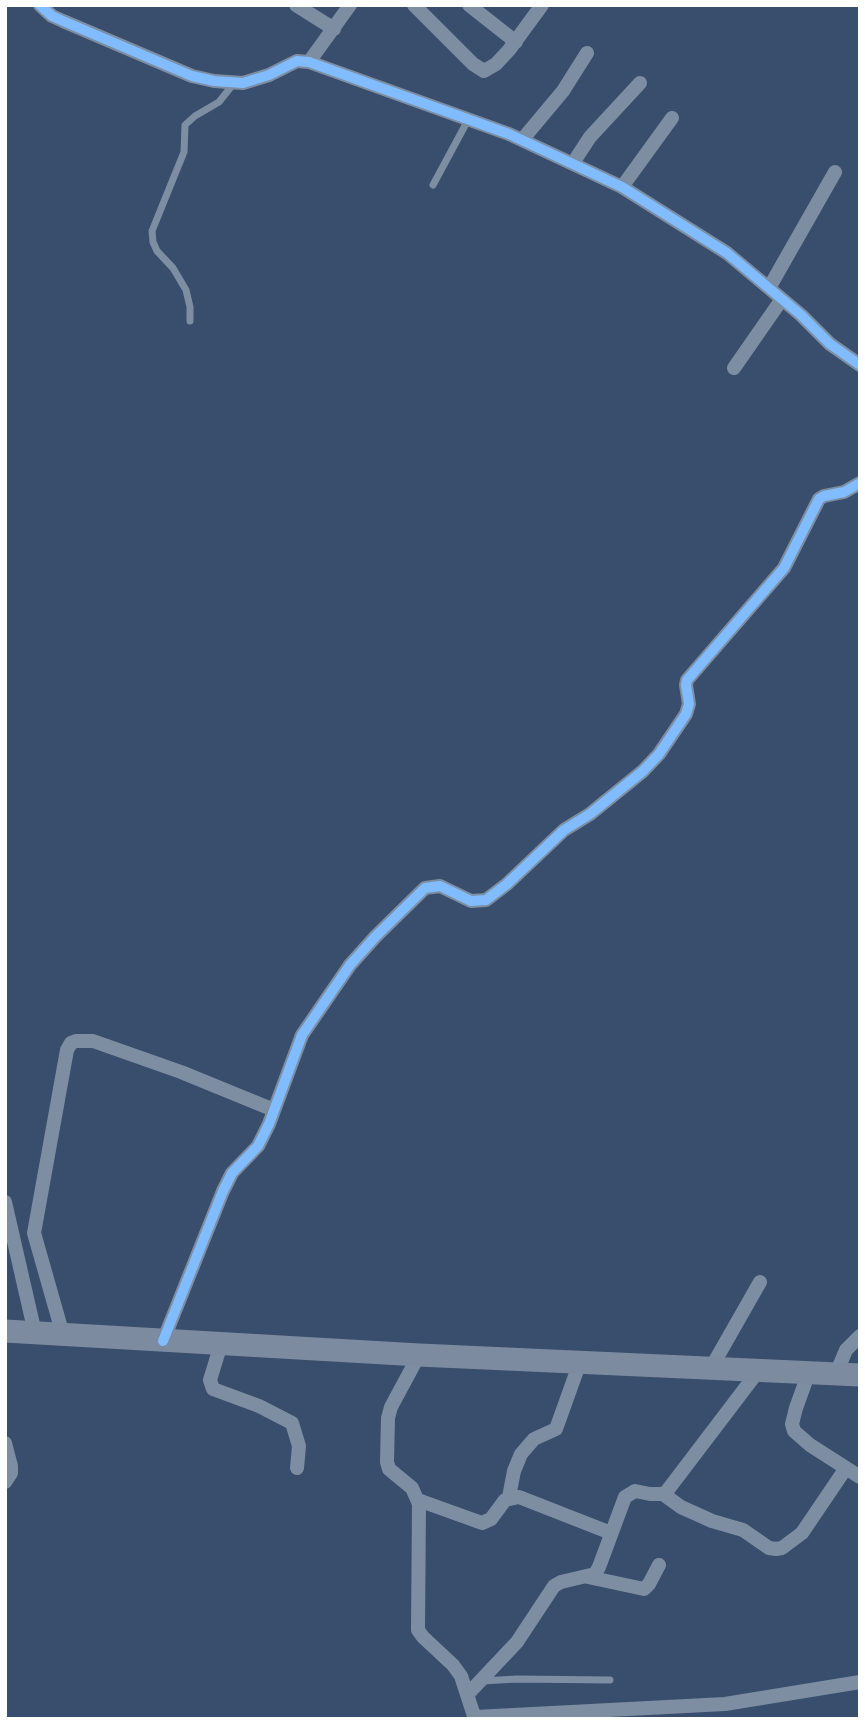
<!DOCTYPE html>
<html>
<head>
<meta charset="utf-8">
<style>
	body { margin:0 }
	#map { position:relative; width:865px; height:1724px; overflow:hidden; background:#384e6c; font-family:"Fira Sans",sans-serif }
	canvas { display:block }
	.frame { position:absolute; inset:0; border:7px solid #fff; pointer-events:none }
</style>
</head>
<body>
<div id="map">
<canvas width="865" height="1724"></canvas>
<div class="frame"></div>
</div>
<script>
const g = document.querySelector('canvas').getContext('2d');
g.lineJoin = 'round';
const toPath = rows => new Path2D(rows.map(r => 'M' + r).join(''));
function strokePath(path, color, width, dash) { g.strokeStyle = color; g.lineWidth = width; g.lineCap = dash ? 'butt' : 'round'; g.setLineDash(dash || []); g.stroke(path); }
const service = toPath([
	[433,185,468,120],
	[190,321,190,307,186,290,173,268,157,251,153,242,152,231,184,152,185,125,195,116,219,102,234,83],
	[482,1681,517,1679,610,1680]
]);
const minor = toPath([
	[40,5,52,16,63,21,192,76,214,81,243,83,269,75,297,61,309,62,509,134,622,187,727,253,801,315,830,344,860,365],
	[296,5,334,29],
	[414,5,473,64,484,71,496,64,509,50,542,5],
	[469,5,516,42],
	[309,62,350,5],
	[522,140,563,91,587,53],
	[573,163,590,137,640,83],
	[622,187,672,118],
	[769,288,835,172],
	[734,368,782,299],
	[5,1202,35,1333],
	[63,1335,34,1233,67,1050,71,1043,76,1041,93,1041,181,1072,274,1110],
	[163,1341,223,1191,232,1173,258,1146,269,1124,302,1035,350,965,376,936,425,888,440,886,471,901,486,900,507,884,564,830,590,814,643,771,659,754,686,714,689,704,686,685,687,680,784,568,819,499,824,496,844,492,860,483],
	[221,1344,210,1380,213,1389,259,1406,292,1423,299,1446,297,1468],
	[419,1355,391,1407,388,1418,387,1462,389,1469,412,1488,419,1504,418,1630,423,1637,453,1665,461,1676,475,1719],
	[711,1368,760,1282],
	[809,1372,796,1408,792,1424,794,1431,810,1445,860,1477],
	[836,1374,846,1350,860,1336],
	[5,1443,11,1466,11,1473,5,1482],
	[663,1494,681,1507,712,1521,743,1530,769,1548,776,1549,782,1548,802,1533,846,1468],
	[509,1497,514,1471,521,1454,534,1439,556,1429,580,1362],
	[418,1500,482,1523,491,1519,505,1500,519,1497,611,1533],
	[588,1577,644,1589,649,1584,659,1565],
	[467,1695,517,1642,554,1586,561,1582,595,1574,599,1567,625,1497,635,1491,650,1494,663,1494,667,1491,759,1370],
	[475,1717,725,1704,860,1682]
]);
const primary = toPath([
	[5,1331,419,1355,860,1375]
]);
const cycleway = toPath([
	[40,5,52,16,63,21,192,76,214,81,243,83,269,75,297,61,309,62,509,134,622,187,727,253,801,315,830,344,860,365],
	[163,1341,223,1191,232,1173,258,1146,269,1124,302,1035,350,965,376,936,425,888,440,886,471,901,486,900,507,884,564,830,590,814,643,771,659,754,686,714,689,704,686,685,687,680,784,568,819,499,824,496,844,492,860,483]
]);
strokePath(service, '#7e8ea2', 7);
strokePath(minor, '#7e8ea2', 14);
strokePath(primary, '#7d8ba0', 23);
strokePath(cycleway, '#80bcff', 10);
</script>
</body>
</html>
